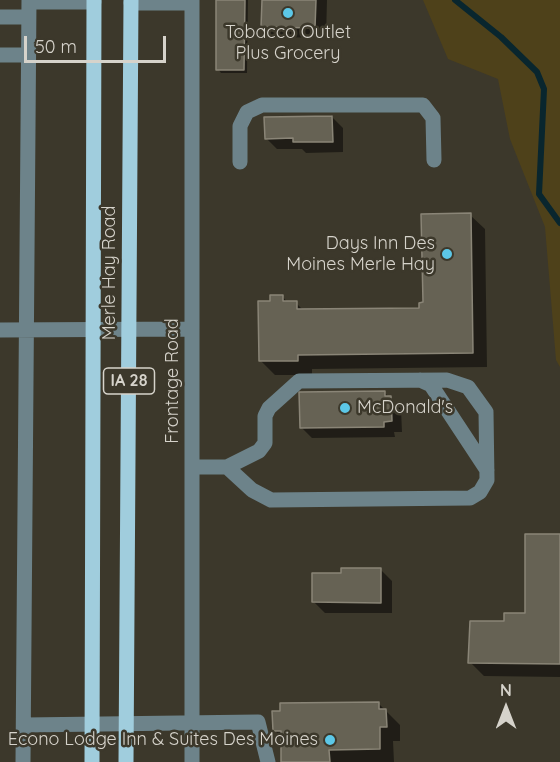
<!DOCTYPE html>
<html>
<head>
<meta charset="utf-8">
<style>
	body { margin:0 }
	#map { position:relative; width:560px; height:762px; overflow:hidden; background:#3c382b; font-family:Quicksand,sans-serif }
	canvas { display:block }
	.north { position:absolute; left:476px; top:678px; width:60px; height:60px; -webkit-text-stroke:4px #3c382b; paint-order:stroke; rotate:0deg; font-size:16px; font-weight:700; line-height:24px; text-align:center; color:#d6d3cb }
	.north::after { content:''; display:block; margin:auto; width:21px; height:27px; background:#d6d3cb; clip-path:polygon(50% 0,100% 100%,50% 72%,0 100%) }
	.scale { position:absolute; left:24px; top:36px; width:142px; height:27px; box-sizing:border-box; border:3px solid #d6d3cb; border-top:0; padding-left:8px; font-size:18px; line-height:21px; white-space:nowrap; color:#d6d3cb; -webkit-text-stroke:4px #3c382b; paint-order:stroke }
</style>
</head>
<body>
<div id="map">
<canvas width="560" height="762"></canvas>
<div class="north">N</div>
<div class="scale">50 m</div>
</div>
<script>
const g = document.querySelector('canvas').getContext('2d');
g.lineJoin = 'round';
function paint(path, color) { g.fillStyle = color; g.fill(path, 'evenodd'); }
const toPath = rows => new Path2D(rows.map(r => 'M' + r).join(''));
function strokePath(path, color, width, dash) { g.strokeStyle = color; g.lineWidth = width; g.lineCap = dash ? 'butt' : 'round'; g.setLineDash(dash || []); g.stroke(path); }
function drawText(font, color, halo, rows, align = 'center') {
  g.font = font + ' Quicksand,sans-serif'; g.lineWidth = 5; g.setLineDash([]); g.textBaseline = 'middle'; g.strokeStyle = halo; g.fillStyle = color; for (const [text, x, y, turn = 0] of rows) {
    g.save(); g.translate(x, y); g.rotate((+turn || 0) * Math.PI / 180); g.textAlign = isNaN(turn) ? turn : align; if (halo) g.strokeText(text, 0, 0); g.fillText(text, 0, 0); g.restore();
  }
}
const green = toPath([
	[423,0,560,0,560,367,556,360,545,227,510,139,498,79,448,59]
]);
const shadow = toPath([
	[218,0,248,0,247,73,221,73,218,69],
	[263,0,327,0,326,38,274,37,263,26],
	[332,117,343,128,343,152,306,153,302,149,277,149,266,138],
	[470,215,485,229,487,367,312,369,312,375,275,375,260,360,272,303,282,296,288,303,296,303,304,311,420,309],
	[384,392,401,409,402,432,394,432,395,437,312,438,301,427],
	[560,536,560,677,484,676,470,662,506,622,527,614],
	[381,570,392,581,392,613,325,613,314,602],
	[379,704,400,725,400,741,393,741,394,762,283,762,283,738,274,730]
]);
const stream = toPath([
	[455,0,501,37,537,72,544,89,539,194,560,223]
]);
const building = toPath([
	[216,0,245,0,244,70,216,70,216,0],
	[262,0,316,0,315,28,261,27,262,0],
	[332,116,333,142,293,142,293,138,265,139,264,117,332,116],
	[471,213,473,353,298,355,298,361,259,361,258,301,270,301,270,295,283,295,283,301,297,301,297,309,419,308,419,303,423,302,421,214,471,213],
	[385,391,385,396,391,396,392,421,384,422,384,427,300,428,299,392,385,391],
	[525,534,560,534,560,664,468,663,470,621,504,621,504,613,525,613,525,534],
	[341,568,381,568,381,603,312,602,312,573,341,573,341,568],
	[379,702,379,709,386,709,387,727,380,727,380,749,329,750,330,762,281,762,281,731,273,731,272,711,280,711,280,703,379,702]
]);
const minor = toPath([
	[192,0,192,762],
	[29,2,94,2],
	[131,3,192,3],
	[0,17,28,17],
	[0,55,27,55],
	[240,162,240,126,247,112,262,105,423,105,433,118,434,160],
	[0,330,192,329],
	[420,380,431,385,487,470],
	[192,467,227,467,259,451,265,443,265,416,269,408,299,381,447,380,468,387,486,412,487,480,480,492,470,498,271,500,252,490,227,467],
	[24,725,258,722,268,762],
	[23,762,29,0]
]);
const major = toPath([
	[92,762,94,0],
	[126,762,131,0]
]);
const markers = [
	[288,13,6,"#5cc7e7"],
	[447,254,6,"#5cc7e7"],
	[345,408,6,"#5cc7e7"],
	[330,740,6,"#5cc7e7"]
];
const shields = [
	[129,381,51]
];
const shieldNames = [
	["IA 28",129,381]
];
const poiNames = [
	["Tobacco Outlet",288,33,"center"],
	["Plus Grocery",288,54,"center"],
	["Days Inn Des",435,244],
	["Moines Merle Hay",435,265],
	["McDonald's",357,408,"left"],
	["Econo Lodge Inn & Suites Des Moines",318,740]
];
const streetNames = [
	["Merle Hay Road",110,273,-90],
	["Frontage Road",173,381,-90]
];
paint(green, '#4e411a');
paint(shadow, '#0007');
strokePath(stream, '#09262e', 6);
paint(building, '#666254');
strokePath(building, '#8a8577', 1.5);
strokePath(minor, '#6d838a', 15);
strokePath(major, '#a0cddd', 15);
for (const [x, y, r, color] of markers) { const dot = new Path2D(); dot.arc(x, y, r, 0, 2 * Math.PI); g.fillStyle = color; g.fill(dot); strokePath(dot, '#3c382b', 2); }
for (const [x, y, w] of shields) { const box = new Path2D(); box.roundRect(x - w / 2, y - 13, w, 26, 4.5); g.fillStyle = '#3c382b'; g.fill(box); strokePath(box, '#d6d3cb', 1.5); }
drawText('bold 16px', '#d6d3cb', null, shieldNames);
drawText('18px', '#d6d3cb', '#3c382b', poiNames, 'right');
drawText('18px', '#d6d3cb', '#3c382b', streetNames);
</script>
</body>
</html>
